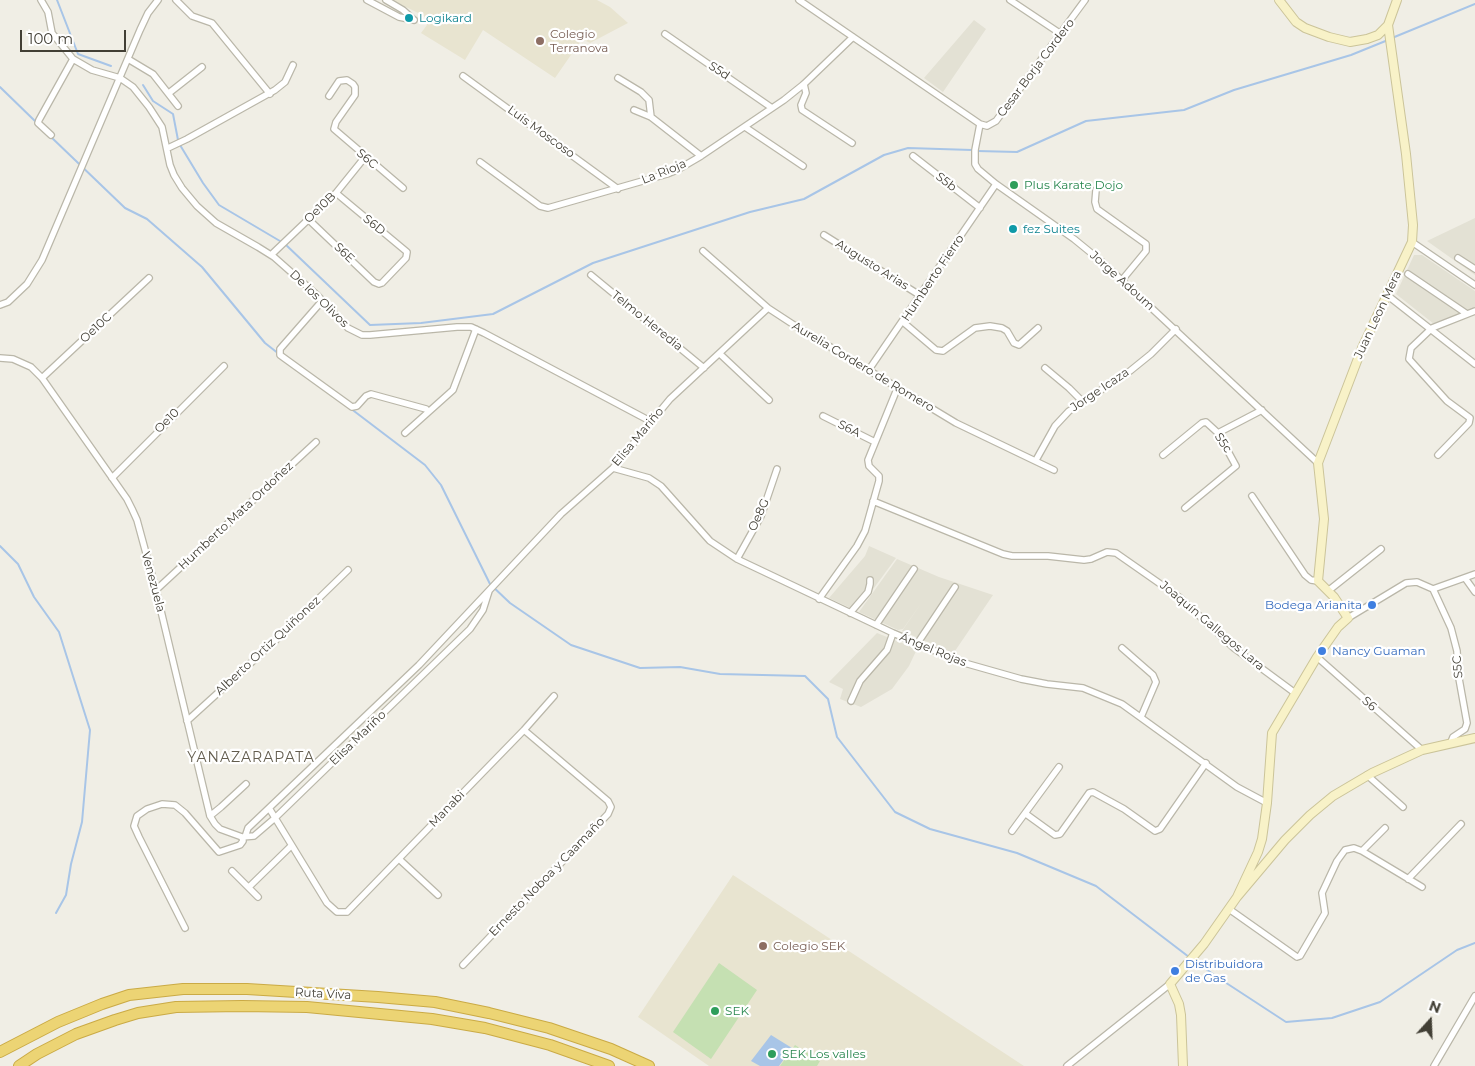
<!DOCTYPE html>
<html>
<head>
<meta charset="utf-8">
<style>
	body { margin:0 }
	#map { position:relative; width:1475px; height:1066px; overflow:hidden; background:#f0eee5; font-family:Montserrat,sans-serif }
	canvas { display:block }
	.north { position:absolute; left:1405px; top:996px; width:50px; height:50px; -webkit-text-stroke:4px #fff; paint-order:stroke; rotate:20deg; font-size:14px; font-weight:700; line-height:20px; text-align:center; color:#423f35 }
	.north::after { content:''; display:block; margin:auto; width:18px; height:22px; background:#423f35; clip-path:polygon(50% 0,100% 100%,50% 72%,0 100%) }
	.scale { position:absolute; left:20px; top:30px; width:106px; height:22px; box-sizing:border-box; border:2px solid #423f35; border-top:0; padding-left:6px; font-size:15px; line-height:18px; white-space:nowrap; color:#423f35; -webkit-text-stroke:4px #fff; paint-order:stroke }
</style>
</head>
<body>
<div id="map">
<canvas width="1475" height="1066"></canvas>
<div class="north">N</div>
<div class="scale">100 m</div>
</div>
<script>
const g = document.querySelector('canvas').getContext('2d');
g.lineJoin = 'round';
function paint(path, color) { g.fillStyle = color; g.fill(path, 'evenodd'); }
const toPath = rows => new Path2D(rows.map(r => 'M' + r).join(''));
function strokePath(path, color, width, dash) { g.strokeStyle = color; g.lineWidth = width; g.lineCap = dash ? 'butt' : 'round'; g.setLineDash(dash || []); g.stroke(path); }
function drawText(font, color, halo, rows, align = 'center') {
  g.font = font + ' Montserrat,sans-serif'; g.lineWidth = 4.5; g.setLineDash([]); g.textBaseline = 'middle'; g.strokeStyle = halo; g.fillStyle = color; for (const [text, x, y, turn = 0] of rows) {
    g.save(); g.translate(x, y); g.rotate((+turn || 0) * Math.PI / 180); g.textAlign = isNaN(turn) ? turn : align; if (halo) g.strokeText(text, 0, 0); g.fillText(text, 0, 0); g.restore();
  }
}
const residential = toPath([
	[974,20,986,29,943,92,924,78],
	[1475,218,1475,275,1427,241],
	[1414,255,1422,255,1475,291,1475,307,1434,324,1396,294],
	[869,546,896,558,857,611,829,598,865,556],
	[897,559,939,577,993,595,955,651,951,652,902,631,922,602,903,629,898,630,859,612],
	[877,633,917,649,909,666,892,689,861,707,840,699,843,689,829,682]
]);
const education = toPath([
	[392,0,597,0,610,7,628,23,590,43,582,39,555,78,483,30,465,60,421,33,427,25,424,16],
	[733,875,1024,1066,709,1066,638,1017]
]);
const green = toPath([
	[719,963,757,990,711,1059,673,1032],
	[795,1045,820,1061,817,1066,780,1066]
]);
const water = toPath([
	[771,1035,792,1048,779,1066,760,1066,751,1061]
]);
const stream = toPath([
	[57,0,78,54,111,66],
	[1392,38,1475,4],
	[143,85,153,101,173,114,178,140],
	[0,87,36,122],
	[50,136,125,208,147,219,202,267,265,343,279,354],
	[180,145,203,183,219,205,285,244,370,325,421,323,493,314,593,263,750,212,804,199,884,155,908,148,972,150],
	[977,151,1017,152,1086,121,1184,110,1234,90,1351,55,1388,40],
	[350,408,425,465,441,485,490,584,510,603,571,645,640,668,680,667,720,674,805,676,828,699,837,737,895,812,930,829,1017,853,1096,886,1189,957],
	[0,546,18,564,34,597,59,632,90,730,82,822,71,864,66,895,56,913],
	[1193,959,1214,975,1286,1022,1332,1018,1380,1002,1457,950,1475,943]
]);
const street = toPath([
	[41,0,48,12,52,33,73,59,92,70,120,78,133,87,149,107,162,127,170,165,174,175,182,188,197,206,216,223,258,247,274,257,317,295,348,328,362,335,370,335,457,327,471,327,484,333,650,421],
	[176,0,192,16,212,23,270,94],
	[367,0,399,17,414,20],
	[386,0,403,10,414,20],
	[799,0,980,124,987,126,996,121,1085,0],
	[1010,0,1061,34],
	[665,34,772,108],
	[128,59,153,74,178,106],
	[463,76,618,189],
	[618,78,641,92,649,100,651,117],
	[804,84,806,93,801,105,802,110,852,143],
	[169,93,202,67],
	[329,96,339,81,347,80,353,84,355,87,355,95,336,122,334,129,403,188],
	[634,110,651,117,701,156],
	[980,124,975,150,975,164,978,169,996,184,1074,239,1101,261,1318,463],
	[745,127,803,166],
	[51,135,38,123,39,120,73,59],
	[168,148,187,139,275,90,285,82,293,65],
	[913,156,980,208],
	[480,162,540,206,548,208,667,174,677,170,701,156,784,100,804,84,853,37],
	[1096,190,1095,202,1097,209,1146,244,1146,251,1122,280],
	[308,219,374,282,379,284,382,283,406,258,407,252,336,193],
	[824,235,921,296],
	[1412,242,1475,285],
	[703,251,768,308,794,325,956,423,1054,470],
	[271,255,336,193,365,157],
	[1458,258,1475,269],
	[1408,274,1467,314],
	[591,275,704,368],
	[1387,295,1475,364],
	[322,301,280,349,280,355,352,407,357,406,366,396,371,394,426,409],
	[0,305,8,302,27,284,42,260,140,30,148,13,158,0],
	[903,322,936,350,943,351,975,328,990,326,1002,328,1007,331,1014,343,1019,345,1038,328],
	[720,354,769,400],
	[0,358,13,359,31,367,42,378,127,499,132,509,137,520,156,590,210,816,215,824,220,829,242,837,254,836,275,818,470,629,483,610,489,591],
	[1045,368,1069,388,1082,401],
	[868,371,996,184],
	[42,378,149,278],
	[823,416,875,442],
	[405,433,453,390,476,329],
	[1218,433,1262,410],
	[1163,455,1202,423,1206,422,1218,433,1236,466,1185,508],
	[1438,455,1469,423,1470,418,1447,401,1409,359,1411,348,1432,328,1475,311],
	[1036,460,1055,426,1069,411,1130,371,1151,354,1176,329],
	[613,468,649,478,661,486,710,541,737,559,893,633,961,662,1021,679,1047,684,1083,688,1122,704,1237,787,1267,803],
	[112,478,224,366],
	[1252,496,1305,575,1311,580,1318,581],
	[873,501,1003,554,1012,556,1048,556,1084,560,1091,559,1107,552,1116,553,1179,597,1234,648,1295,693],
	[737,559,761,516,777,469],
	[1465,578,1475,592],
	[1433,589,1451,628,1457,651,1458,673,1467,723,1465,729,1453,737,1451,742],
	[156,590,316,442],
	[1328,591,1381,549],
	[819,599,857,546,865,531,879,481,879,476,869,466,868,460,897,389],
	[850,613,868,592,870,584,870,580],
	[1348,618,1406,583,1417,582,1433,589,1475,574],
	[876,625,914,569],
	[917,644,955,587],
	[1122,648,1153,675,1156,682,1141,717],
	[1317,657,1422,750],
	[851,701,860,681,887,650,893,633],
	[187,721,276,640,348,570],
	[1367,775,1403,807],
	[269,808,327,903,337,912,347,912,524,730,554,696],
	[1026,814,1055,835,1060,834,1089,793,1093,792,1124,809,1155,831,1160,829,1206,763],
	[210,816,221,807,246,784],
	[1012,831,1059,767],
	[245,837,248,828,419,665,561,514,613,468,670,399,768,308],
	[1362,851,1422,887],
	[399,859,438,895],
	[232,871,258,897],
	[1408,879,1461,824],
	[249,887,291,846],
	[1229,909,1297,957,1300,956,1325,913,1322,893,1337,861,1345,850,1354,848,1362,851,1385,828],
	[185,928,139,837,134,826,137,816,147,809,162,804,175,805,185,813,219,852,240,845,243,841,242,837],
	[463,965,608,814,611,807,608,801,524,730],
	[1067,1066,1170,984],
	[1434,1066,1475,996]
]);
const secondary = toPath([
	[1279,0,1296,22,1305,28,1329,37,1350,42,1367,39,1378,35,1388,25],
	[1237,897,1258,852,1262,839,1267,803,1272,733,1317,657,1338,627,1348,618,1334,597,1318,581,1324,519,1318,463,1362,348,1412,242,1413,225,1406,154,1388,25,1397,0],
	[1183,1066,1181,1015,1179,1004,1170,984,1204,944,1237,897,1285,840,1310,815,1333,796,1372,773,1422,750,1475,738]
]);
const highway = toPath([
	[0,1052,58,1022,102,1004,129,995,183,989,247,989,378,997,435,1002,489,1013,549,1028,611,1049,649,1066],
	[19,1066,37,1054,76,1034,115,1020,138,1013,176,1007,242,1006,307,1007,432,1019,485,1028,550,1045,609,1066]
]);
const markers = [
	[409,18,5,"#0f9aa8"],
	[540,41,5,"#8d6e63"],
	[1014,185,5,"#2e9e5b"],
	[1013,229,5,"#0f9aa8"],
	[1372,605,5,"#3f7fe0"],
	[1322,651,5,"#3f7fe0"],
	[763,946,5,"#8d6e63"],
	[1175,971,5,"#3f7fe0"],
	[715,1011,5,"#2e9e5b"],
	[772,1054,5,"#2e9e5b"]
];
const cultureNames = [
	["Logikard",419,18],
	["fez Suites",1023,229]
];
const educationNames = [
	["Colegio",550,34],
	["Terranova",550,48],
	["Colegio SEK",773,946]
];
const streetNames = [
	["Cesar Borja Cordero",1036,68,-53],
	["S5d",719,71,34],
	["Luis Moscoso",541,132,36],
	["S6C",367,159,40],
	["La Rioja",664,172,-22],
	["S5b",946,182,38],
	["Oe10B",320,208,-44],
	["S6D",374,225,39],
	["S6E",344,253,44],
	["Augusto Arias",872,265,32],
	["Humberto Fierro",933,278,-56],
	["Jorge Adoum",1122,281,42],
	["De los Olivos",319,299,44],
	["Juan Leon Mera",1378,315,-65],
	["Telmo Heredia",647,321,39],
	["Oe10C",96,328,-43],
	["Aurelia Cordero de Romero",863,367,31],
	["Jorge Icaza",1100,390,-34],
	["Oe10",167,421,-45],
	["S6A",849,429,26],
	["Elisa Mariño",638,437,-50],
	["S5c",1223,443,56],
	["Oe8G",759,515,-66],
	["Humberto Mata Ordoñez",236,516,-43],
	["Venezuela",153,582,75],
	["Joaquín Gallegos Lara",1212,626,40],
	["Alberto Ortiz Quiñonez",268,646,-43],
	["Ángel Rojas",933,650,22],
	["S5C",1458,667,-95],
	["S6",1369,704,41],
	["Elisa Mariño",358,738,-44],
	["Manabi",447,809,-46],
	["Ernesto Noboa y Caamaño",547,877,-46],
	["Ruta Viva",323,994,3]
];
const leisureNames = [
	["Plus Karate Dojo",1024,185],
	["SEK",725,1011],
	["SEK Los valles",782,1054]
];
const shopNames = [
	["Bodega Arianita",1362,605,"right"],
	["Nancy Guaman",1332,651],
	["Distribuidora",1185,964],
	["de Gas",1185,978]
];
const neighbourhoodNames = [
	["YANAZARAPATA",251,758]
];
paint(residential, '#e3e1d4');
paint(education, '#e8e4d0');
paint(green, '#c5e0b2');
paint(water, '#a8c5e7');
strokePath(stream, '#a8c5e7', 2);
strokePath(street, '#bab7a9', 8);
strokePath(secondary, '#cbc499', 10);
strokePath(highway, '#caaa45', 12);
strokePath(street, '#fff', 5.5);
strokePath(secondary, '#f8f2c8', 8);
strokePath(highway, '#ecd474', 10);
for (const [x, y, r, color] of markers) { const dot = new Path2D(); dot.arc(x, y, r, 0, 2 * Math.PI); g.fillStyle = color; g.fill(dot); strokePath(dot, '#fff', 2); }
drawText('12px', '#0d838f', '#fff', cultureNames, 'left');
drawText('12px', '#785e54', '#fff', educationNames, 'left');
drawText('12px', '#423f35', '#fff', streetNames);
drawText('12px', '#27864d', '#fff', leisureNames, 'left');
drawText('12px', '#366cbe', '#fff', shopNames, 'left');
g.letterSpacing = '1px';
drawText('14px', '#635d4e', '#fff', neighbourhoodNames);
g.letterSpacing = '0px';
</script>
</body>
</html>
